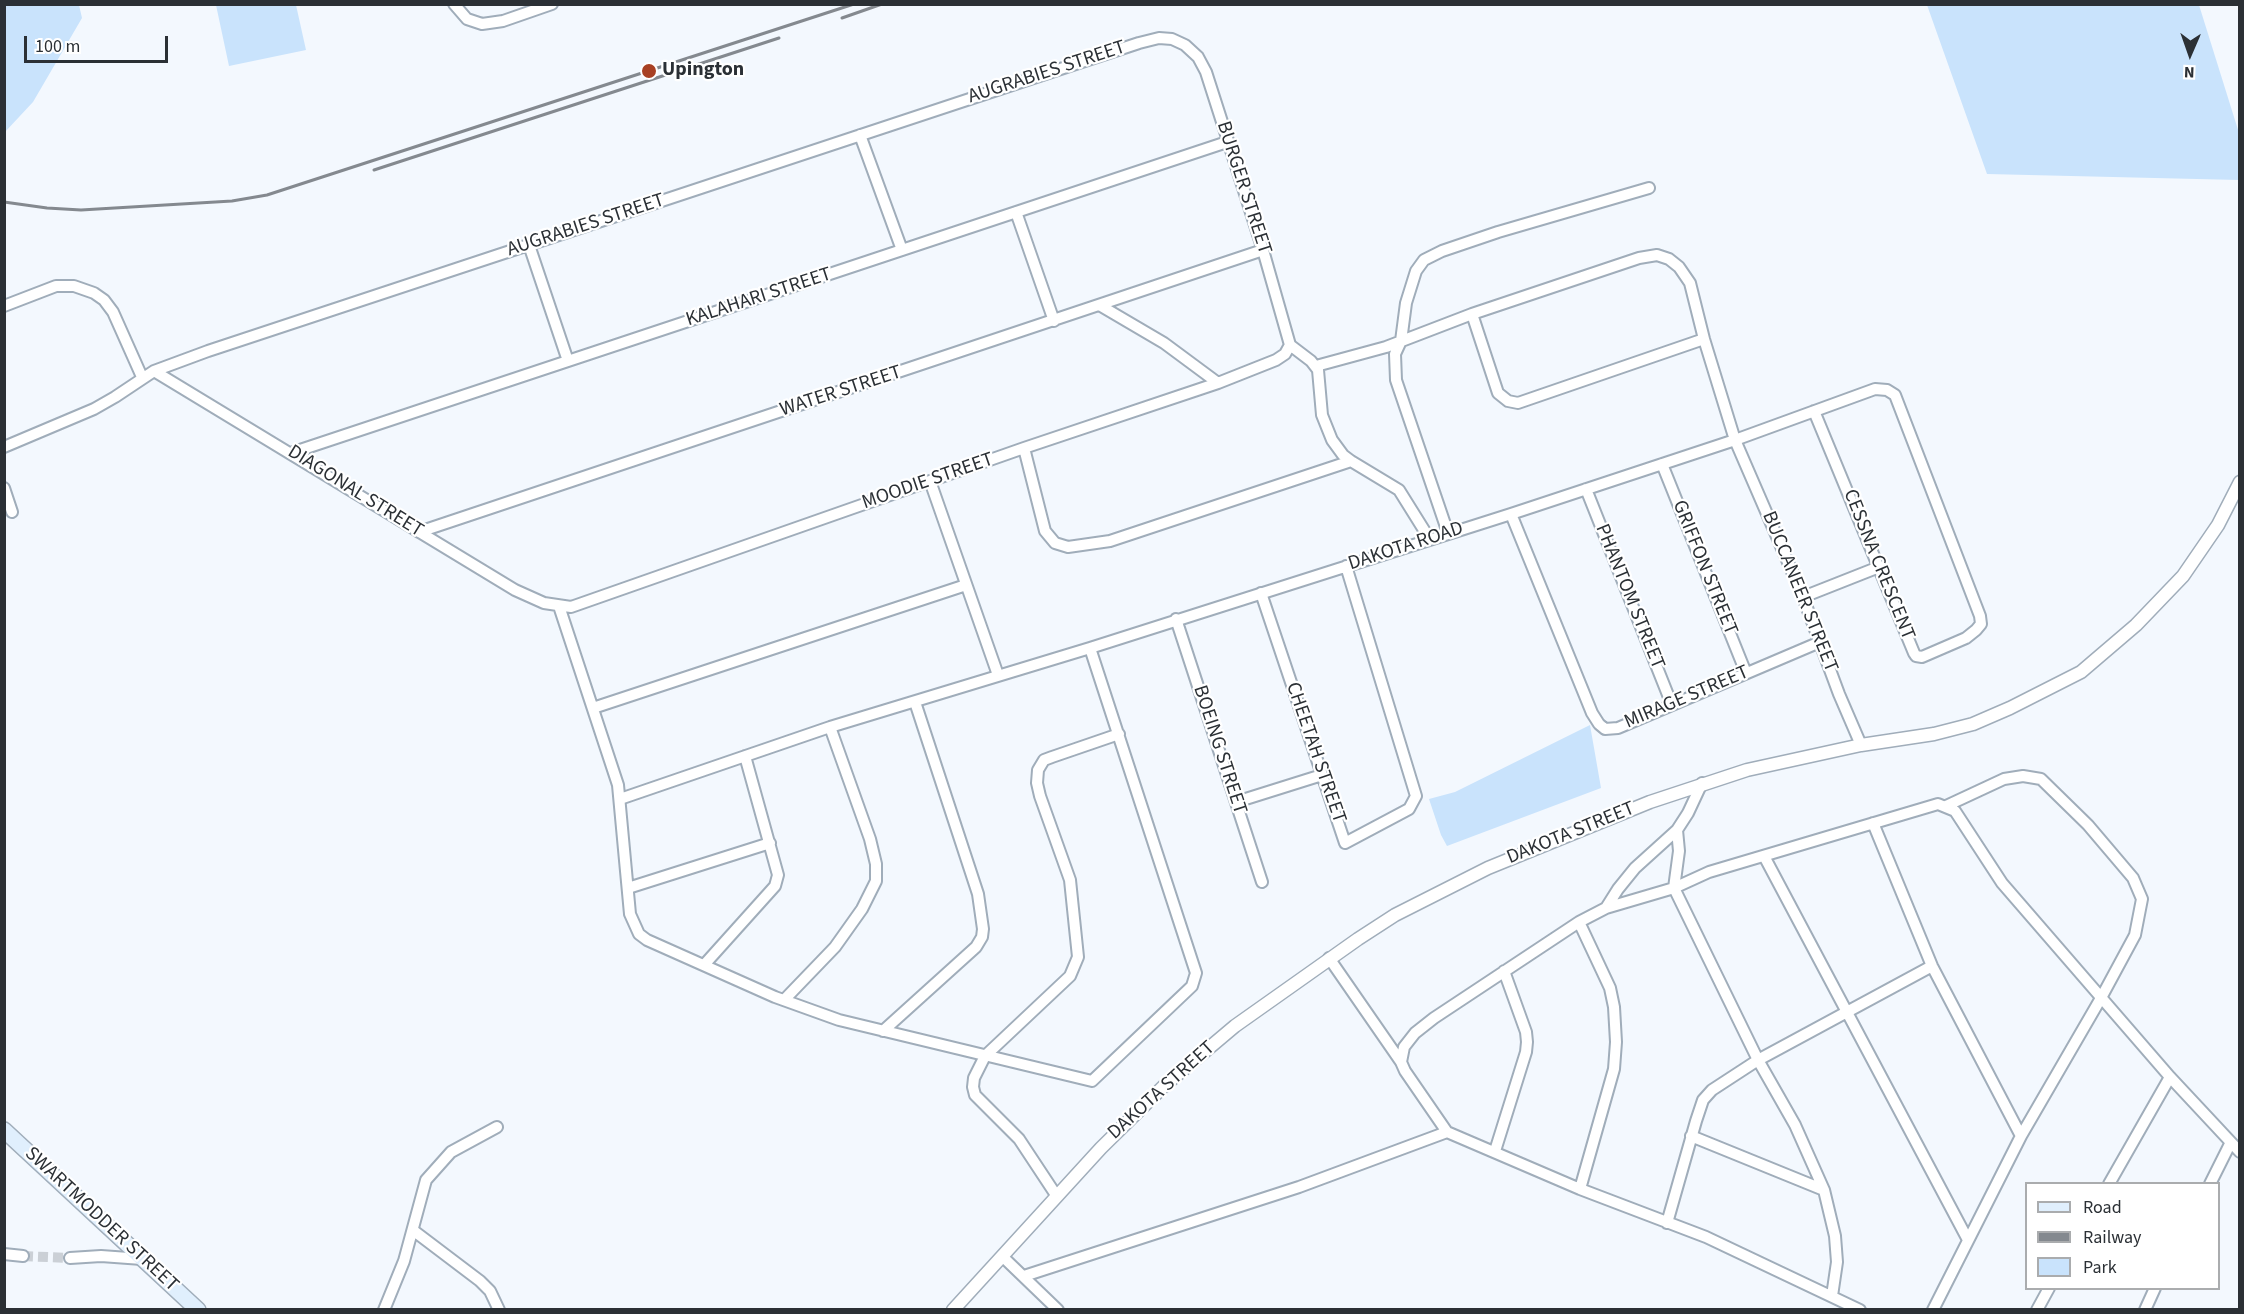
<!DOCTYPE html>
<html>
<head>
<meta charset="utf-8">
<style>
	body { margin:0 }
	#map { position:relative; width:2244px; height:1314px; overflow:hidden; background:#f3f8fe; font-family:"Source Sans 3",sans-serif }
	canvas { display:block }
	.frame { position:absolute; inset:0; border:6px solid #2b3035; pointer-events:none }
	.legend { position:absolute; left:2025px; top:1182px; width:195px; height:108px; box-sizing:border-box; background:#fff; border:2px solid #aaacae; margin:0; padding:8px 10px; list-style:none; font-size:18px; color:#2b3035 }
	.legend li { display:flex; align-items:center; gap:12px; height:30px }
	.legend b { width:30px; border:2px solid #aaacae }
	.north { position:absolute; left:2160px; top:24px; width:60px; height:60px; -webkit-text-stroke:4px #fff; paint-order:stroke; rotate:182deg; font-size:16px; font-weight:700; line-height:24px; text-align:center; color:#2b3035 }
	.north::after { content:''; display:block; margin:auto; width:21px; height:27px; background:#2b3035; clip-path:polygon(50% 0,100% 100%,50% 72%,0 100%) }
	.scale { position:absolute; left:24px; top:36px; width:144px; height:27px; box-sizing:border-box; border:3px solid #2b3035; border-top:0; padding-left:8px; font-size:18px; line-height:21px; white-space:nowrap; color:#2b3035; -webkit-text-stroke:4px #fff; paint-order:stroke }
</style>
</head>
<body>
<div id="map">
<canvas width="2244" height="1314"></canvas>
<div class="frame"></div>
<ul class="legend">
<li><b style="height:8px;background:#e0effd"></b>Road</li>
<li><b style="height:8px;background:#84898f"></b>Railway</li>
<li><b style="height:16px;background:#c9e3fc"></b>Park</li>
</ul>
<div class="north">N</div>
<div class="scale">100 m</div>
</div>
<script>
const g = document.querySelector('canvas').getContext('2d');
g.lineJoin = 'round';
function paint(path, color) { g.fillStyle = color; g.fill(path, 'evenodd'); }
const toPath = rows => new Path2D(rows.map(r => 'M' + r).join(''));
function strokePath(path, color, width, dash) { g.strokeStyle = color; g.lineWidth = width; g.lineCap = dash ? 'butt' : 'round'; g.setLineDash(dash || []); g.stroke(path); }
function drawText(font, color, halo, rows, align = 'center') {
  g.font = font + ' "Source Sans 3",sans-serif'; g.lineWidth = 4.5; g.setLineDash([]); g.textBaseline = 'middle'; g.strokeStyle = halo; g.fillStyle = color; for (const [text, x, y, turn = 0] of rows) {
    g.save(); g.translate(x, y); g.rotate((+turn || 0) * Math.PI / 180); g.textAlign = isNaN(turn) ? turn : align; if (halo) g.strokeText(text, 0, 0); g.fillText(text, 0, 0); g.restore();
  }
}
const green = toPath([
	[5,4,79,5,82,18,33,102,5,132,6,163,4,163],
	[216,5,296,5,306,50,229,66],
	[1927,5,2199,5,2239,133,2239,180,1987,174],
	[1590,725,1601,788,1447,846,1441,835,1429,799,1455,792]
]);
const minorTunnel = toPath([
	[23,1256,70,1258]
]);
const minor = toPath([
	[454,4,467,19,482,24,503,21,552,4],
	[860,135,902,250],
	[1016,212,1054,321],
	[529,245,568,361],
	[4,306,56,286,74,286,94,293,104,300,113,312,142,377],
	[1101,306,1164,343,1218,383],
	[1472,314,1498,393,1508,401,1518,403,1704,339],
	[1290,345,1311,361,1318,370,1322,415,1332,440,1343,455,1351,461,1399,490,1429,538],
	[1316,366,1386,347,1472,314,1639,258,1657,255,1669,259,1679,267,1690,283,1704,339,1735,440,1803,597,1839,694,1861,745],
	[154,371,515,590,544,603,571,607,1024,448,1218,383,1276,360,1285,354,1290,345],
	[4,447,94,409,115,397,154,371,208,351,1139,43,1159,38,1172,39,1185,45,1198,57,1206,72,1263,250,1290,345],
	[1024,448,1045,531,1055,543,1068,547,1110,541,1351,461],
	[291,453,1227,142],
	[1662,464,1746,673],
	[930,481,998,675],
	[4,488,12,512],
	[1586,489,1672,705],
	[1511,514,1592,713,1599,724,1605,729,1618,728,1820,642],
	[419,532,1263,250],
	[1448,533,1396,380,1395,354,1401,341,1406,303,1416,271,1424,260,1442,251,1498,232,1649,188],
	[1261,593,1345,843,1409,809,1416,796,1346,566],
	[1803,597,1879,567],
	[559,606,618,785,630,914,639,934,647,940,775,997,839,1020,1092,1081,1192,986,1196,973,1090,648],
	[1176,619,1262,882],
	[593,708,966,585],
	[620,799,830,727,1090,648,1511,514,1735,440,1875,389,1887,390,1895,395,1980,616,1981,624,1976,630,1966,638,1922,657,1916,656,1914,653,1814,411],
	[1236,802,1322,775],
	[1873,823,1932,966,2021,1136],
	[1677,830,1679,851,1674,888,1758,1060,1795,1125,1824,1190,1835,1236,1837,1262,1832,1296],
	[1764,856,1968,1240],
	[628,888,770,843],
	[1606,908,1618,889,1635,868,1677,830,1688,813,1702,783],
	[1579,922,1610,988,1614,1007,1616,1042,1614,1069,1580,1189],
	[1329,958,1401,1062],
	[704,965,775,886,778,875,745,756],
	[784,1000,835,947,862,909,876,881,876,864,870,839,830,727],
	[883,1031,976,947,982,937,983,929,978,894,915,702],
	[1691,1136,1824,1190],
	[1495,1151,1526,1052,1527,1042,1526,1032,1504,971],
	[2109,1184,2170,1077],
	[2210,1184,2230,1144],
	[1056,1195,1019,1139,975,1095,973,1087,974,1078,985,1056,1070,976,1078,957,1070,880,1040,796,1037,783,1038,770,1044,760,1052,757,1119,734],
	[1667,1223,1696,1121,1703,1100,1712,1090,1758,1060,1932,966],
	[414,1231,480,1281,490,1291,499,1310],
	[4,1254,23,1256],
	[1003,1257,1058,1310],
	[70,1258,101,1256,142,1259],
	[1024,1276,1299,1187,1447,1132],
	[384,1310,404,1261,426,1180,451,1152,497,1127],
	[1860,1310,1706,1237,1580,1189,1447,1132,1405,1071,1401,1062,1404,1047,1415,1033,1434,1018,1579,922,1606,908,1674,888,1709,872,1938,804,1955,811,2002,883,2170,1077,2240,1152],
	[1933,1310,2021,1136,2101,998,2135,935,2142,899,2133,878,2088,825,2041,779,2023,776,2004,779,1946,806],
	[2037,1310,2049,1288],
	[2145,1310,2155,1288]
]);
const tertiary = toPath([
	[953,1310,1101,1148,1165,1085,1235,1026,1358,939,1395,915,1488,868,1650,802,1747,770,1861,745,1934,734,1973,724,2010,708,2081,672,2136,625,2183,576,2218,525,2240,482]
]);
const secondary = toPath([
	[4,1130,198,1310]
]);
const rail = toPath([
	[842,18,882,4],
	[374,170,779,38],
	[4,202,47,208,81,210,232,201,267,195,854,4]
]);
const markers = [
	[649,71,8,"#a84023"]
];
const poiNames = [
	["Upington",662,71]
];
const streetNames = [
	["AUGRABIES STREET",1047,73,-18],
	["BURGER STREET",1243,188,72],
	["AUGRABIES STREET",586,226,-18],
	["KALAHARI STREET",759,298,-18],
	["WATER STREET",841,392,-18],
	["MOODIE STREET",928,482,-19],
	["DIAGONAL STREET",355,492,32],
	["DAKOTA ROAD",1406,547,-18],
	["CESSNA CRESCENT",1878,565,68],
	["GRIFFON STREET",1704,568,68],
	["BUCCANEER STREET",1799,592,68],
	["PHANTOM STREET",1629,597,68],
	["MIRAGE STREET",1687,698,-23],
	["BOEING STREET",1219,750,72],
	["CHEETAH STREET",1315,753,71],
	["DAKOTA STREET",1571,834,-22],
	["DAKOTA STREET",1162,1091,-42],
	["SWARTMODDER STREET",101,1220,43]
];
paint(green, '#c9e3fc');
strokePath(minorTunnel, '#cbd0d6', 10, [10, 5]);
strokePath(minor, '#a0adba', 14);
strokePath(tertiary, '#a0adba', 15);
strokePath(secondary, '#a0adba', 18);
strokePath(minor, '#fff', 10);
strokePath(tertiary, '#fff', 12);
strokePath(secondary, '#e0effd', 15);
strokePath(rail, '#84898f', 3);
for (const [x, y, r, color] of markers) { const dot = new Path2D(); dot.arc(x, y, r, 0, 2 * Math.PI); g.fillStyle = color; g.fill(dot); strokePath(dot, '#fff', 2); }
drawText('bold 20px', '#2b3035', '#fff', poiNames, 'left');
drawText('20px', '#2b3035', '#fff', streetNames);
</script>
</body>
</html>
